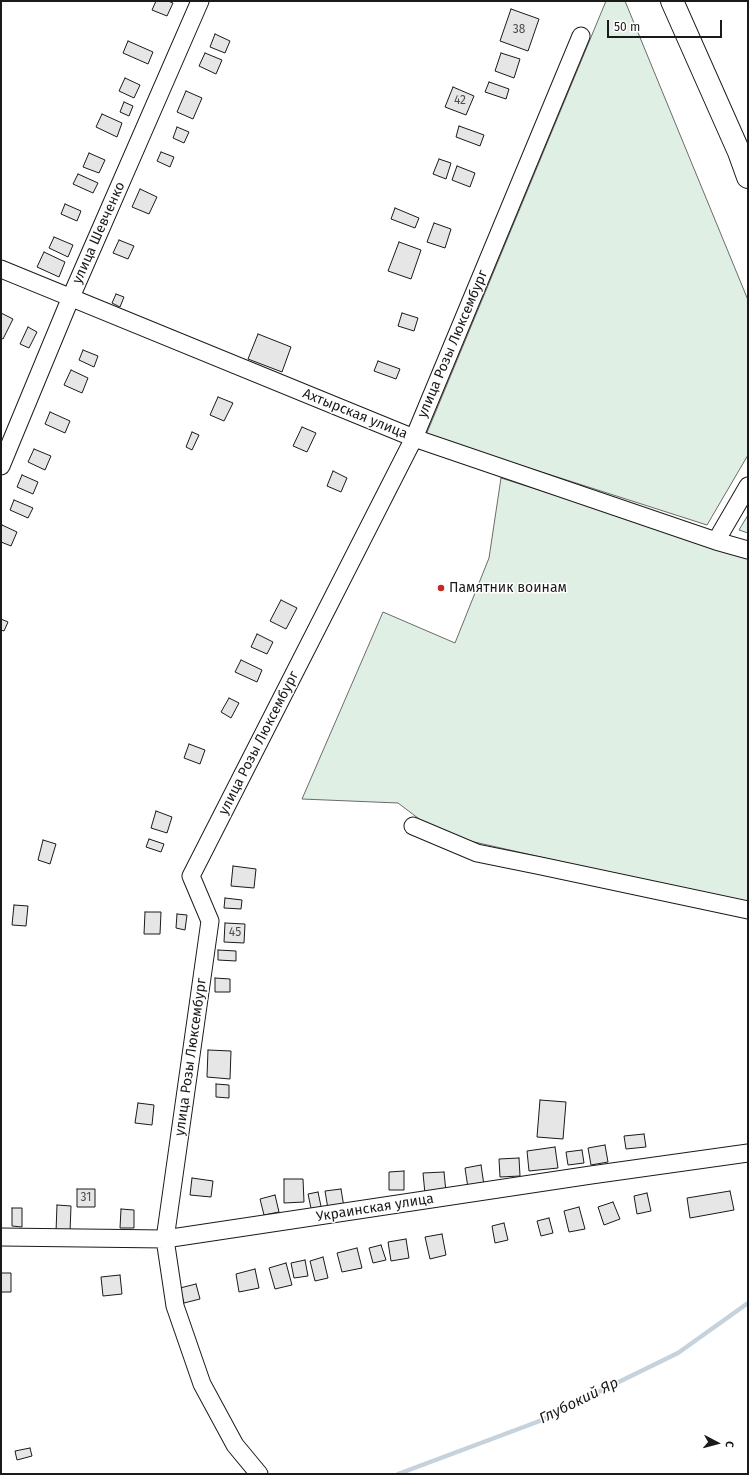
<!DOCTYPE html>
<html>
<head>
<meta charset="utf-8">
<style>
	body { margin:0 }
	#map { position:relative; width:749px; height:1475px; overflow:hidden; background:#fff; font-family:"Fira Sans",sans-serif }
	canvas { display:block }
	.frame { position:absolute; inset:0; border:2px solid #1a1a1a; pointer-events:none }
	.north { position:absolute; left:697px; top:1423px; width:40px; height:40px; -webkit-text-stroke:3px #fff; paint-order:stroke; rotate:96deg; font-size:11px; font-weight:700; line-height:16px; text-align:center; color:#1a1a1a }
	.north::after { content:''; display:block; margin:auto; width:14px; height:18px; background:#1a1a1a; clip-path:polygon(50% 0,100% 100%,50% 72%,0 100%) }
	.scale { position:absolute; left:607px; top:20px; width:115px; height:18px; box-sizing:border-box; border:2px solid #1a1a1a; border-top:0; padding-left:5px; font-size:12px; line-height:14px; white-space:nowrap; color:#1a1a1a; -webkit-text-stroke:3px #fff; paint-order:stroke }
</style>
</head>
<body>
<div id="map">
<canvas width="749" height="1475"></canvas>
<div class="frame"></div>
<div class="north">С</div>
<div class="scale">50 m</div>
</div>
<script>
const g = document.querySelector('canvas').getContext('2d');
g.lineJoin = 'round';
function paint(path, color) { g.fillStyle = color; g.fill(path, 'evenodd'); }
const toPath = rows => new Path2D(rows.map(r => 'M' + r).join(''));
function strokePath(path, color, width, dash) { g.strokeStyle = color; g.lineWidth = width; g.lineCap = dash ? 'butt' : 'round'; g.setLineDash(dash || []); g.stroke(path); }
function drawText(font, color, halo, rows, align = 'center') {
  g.font = font + ' "Fira Sans",sans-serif'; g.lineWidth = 3; g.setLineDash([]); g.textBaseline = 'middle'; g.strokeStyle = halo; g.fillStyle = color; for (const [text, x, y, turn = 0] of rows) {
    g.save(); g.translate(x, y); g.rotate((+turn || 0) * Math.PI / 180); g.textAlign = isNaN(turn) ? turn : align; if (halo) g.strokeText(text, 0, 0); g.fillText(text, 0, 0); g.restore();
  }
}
const green = toPath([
	[606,1,625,1,748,300,748,455,707,525,426,435,606,1],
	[501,478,748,556,748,904,439,834,398,803,302,799,383,612,455,643,489,558,501,478],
	[748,515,748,533,739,530,748,515]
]);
const stream = toPath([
	[398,1474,537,1422,678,1353,748,1303]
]);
const building = toPath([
	[156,1,168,1,173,3,167,16,152,10,156,1],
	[511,9,539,19,528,51,500,41,511,9],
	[215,34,230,41,225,53,210,47,215,34],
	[128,41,153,52,148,64,123,53,128,41],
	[205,53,222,60,216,74,199,66,205,53],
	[501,53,520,59,514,78,495,71,501,53],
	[125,78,140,85,134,98,119,91,125,78],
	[489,82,509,89,506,99,485,92,489,82],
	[453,87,474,96,466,115,445,107,453,87],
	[186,91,202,98,193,119,177,112,186,91],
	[124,102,133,106,129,116,120,112,124,102],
	[102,114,122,123,117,137,96,127,102,114],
	[459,126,484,135,480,146,456,137,459,126],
	[177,127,189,132,184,143,173,138,177,127],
	[161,152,174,157,170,167,157,161,161,152],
	[89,153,105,160,99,173,83,167,89,153],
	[439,159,451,163,446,179,433,174,439,159],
	[457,166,475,173,470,187,452,180,457,166],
	[78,174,98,183,93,193,73,184,78,174],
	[140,189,157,197,149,214,132,207,140,189],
	[65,204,81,211,77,221,61,214,65,204],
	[395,208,419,218,415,228,391,219,395,208],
	[434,223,451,229,445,248,427,242,434,223],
	[54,237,73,245,68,257,49,248,54,237],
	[119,240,134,246,128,259,113,253,119,240],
	[399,242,421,250,411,279,388,271,399,242],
	[44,252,65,262,59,277,37,267,44,252],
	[116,294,124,297,120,307,112,303,116,294],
	[1,313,13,319,3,339,1,338,1,313],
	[402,313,418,318,414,331,398,326,402,313],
	[28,327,37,332,29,348,20,344,28,327],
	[258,334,291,347,282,372,248,359,258,334],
	[83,350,98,356,94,367,79,360,83,350],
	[378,361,400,369,396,379,374,371,378,361],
	[71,370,88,378,82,393,64,385,71,370],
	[218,397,233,403,224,421,210,415,218,397],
	[50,412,70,421,65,433,45,424,50,412],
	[302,427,316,433,307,452,293,446,302,427],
	[192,432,199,435,192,450,186,447,192,432],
	[34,449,51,456,45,470,28,462,34,449],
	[333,471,347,478,341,492,327,486,333,471],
	[22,475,38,482,33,494,17,487,22,475],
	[14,500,33,508,28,518,10,510,14,500],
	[2,525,17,532,11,546,1,542,1,528,2,525],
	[281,600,297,608,286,629,270,621,281,600],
	[1,619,8,622,4,631,1,630,1,619],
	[257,634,273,642,267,654,251,647,257,634],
	[241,660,262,670,257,682,235,672,241,660],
	[229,698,239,703,231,718,221,712,229,698],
	[189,744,205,750,200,764,184,758,189,744],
	[156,811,172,817,167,833,151,828,156,811],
	[149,839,164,844,161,852,146,847,149,839],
	[43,840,56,844,50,864,38,860,43,840],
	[233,866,256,869,254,888,231,886,233,866],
	[225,898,242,900,241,909,224,908,225,898],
	[14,905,28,906,26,926,12,925,14,905],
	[145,912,161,912,160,934,144,934,145,912],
	[177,914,187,915,185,930,176,928,177,914],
	[225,923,245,924,244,943,224,942,225,923],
	[218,950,236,951,236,961,218,960,218,950],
	[215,978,230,979,230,992,215,992,215,978],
	[208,1050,231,1051,230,1079,207,1077,208,1050],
	[216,1084,229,1085,229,1098,216,1097,216,1084],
	[540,1100,566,1102,563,1139,537,1137,540,1100],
	[138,1103,154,1105,152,1125,135,1123,138,1103],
	[644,1134,646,1147,626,1149,624,1136,644,1134],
	[605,1145,608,1162,591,1165,588,1148,605,1145],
	[555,1147,558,1168,529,1171,527,1151,555,1147],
	[582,1150,584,1163,568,1165,566,1152,582,1150],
	[519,1158,520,1176,500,1177,499,1159,519,1158],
	[481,1165,484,1185,468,1188,465,1168,481,1165],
	[404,1171,404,1190,389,1190,389,1172,404,1171],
	[444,1172,446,1192,425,1194,423,1173,444,1172],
	[192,1178,213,1181,211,1197,190,1195,192,1178],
	[284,1179,303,1179,304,1202,284,1203,284,1179],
	[77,1189,95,1189,95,1207,77,1207,77,1189],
	[341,1189,344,1207,328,1209,325,1191,341,1189],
	[730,1191,734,1210,690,1218,687,1198,730,1191],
	[318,1192,322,1211,312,1213,308,1194,318,1192],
	[647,1193,651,1211,637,1214,634,1196,647,1193],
	[275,1195,279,1212,264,1215,260,1199,275,1195],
	[613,1202,620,1219,604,1225,598,1207,613,1202],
	[57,1205,71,1206,70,1232,56,1232,57,1205],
	[579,1207,585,1229,569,1232,564,1211,579,1207],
	[12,1208,22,1208,22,1227,12,1226,12,1208],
	[121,1209,134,1210,134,1228,120,1228,121,1209],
	[549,1218,553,1233,541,1236,537,1221,549,1218],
	[504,1223,508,1240,495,1243,492,1226,504,1223],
	[442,1234,446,1255,430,1259,425,1237,442,1234],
	[406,1239,409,1258,391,1261,388,1242,406,1239],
	[381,1245,386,1260,373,1263,369,1248,381,1245],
	[357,1248,362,1268,342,1272,337,1253,357,1248],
	[323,1257,328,1278,315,1281,310,1261,323,1257],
	[305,1260,308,1276,294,1278,291,1263,305,1260],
	[286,1263,292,1285,275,1289,269,1268,286,1263],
	[255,1269,259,1288,239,1292,236,1274,255,1269],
	[1,1273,11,1273,11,1292,1,1292,1,1273],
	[120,1275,122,1294,103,1296,101,1277,120,1275],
	[196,1284,200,1299,184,1303,180,1288,196,1284],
	[30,1448,32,1456,17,1460,15,1451,30,1448]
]);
const minor = toPath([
	[1,269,414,438,716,541,748,550],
	[1,466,71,297,200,1],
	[716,541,748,486],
	[413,826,477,853,541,866,748,910],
	[1,1237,165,1239,591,1175,748,1153],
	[259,1474,235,1445,202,1384,175,1306,165,1239,210,921,191,876,414,438,581,36]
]);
const highway = toPath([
	[672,1,739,152,748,177]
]);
const markers = [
	[441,588,4,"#c62828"]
];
const numberNames = [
	["38",519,30],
	["42",460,101],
	["45",235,933],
	["31",86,1198]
];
const streetNames = [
	["улица Шевченко",99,233,-66],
	["улица Розы Люксембург",453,344,-67],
	["Ахтырская улица",355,414,22],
	["улица Розы Люксембург",259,743,-63],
	["улица Розы Люксембург",191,1057,-82],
	["Украинская улица",375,1208,-9]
];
const poiNames = [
	["Памятник воинам",449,588]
];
const waterNames = [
	["Глубокий Яр",579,1401,-26]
];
paint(green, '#e0efe3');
strokePath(green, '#6a6a6a', 1);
strokePath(stream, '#c6d2dc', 4.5);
paint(building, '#e6e6e6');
strokePath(building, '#1a1a1a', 1);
strokePath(minor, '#1a1a1a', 19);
strokePath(highway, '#1a1a1a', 24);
strokePath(minor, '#fff', 17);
strokePath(highway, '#fff', 22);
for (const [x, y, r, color] of markers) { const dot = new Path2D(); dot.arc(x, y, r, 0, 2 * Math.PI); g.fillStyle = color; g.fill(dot); strokePath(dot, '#fff', 1.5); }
drawText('12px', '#4d4d4d', null, numberNames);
drawText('14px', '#1a1a1a', '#fff', streetNames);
drawText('14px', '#1a1a1a', '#fff', poiNames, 'left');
drawText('italic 15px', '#1a1a1a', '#fff', waterNames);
</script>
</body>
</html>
